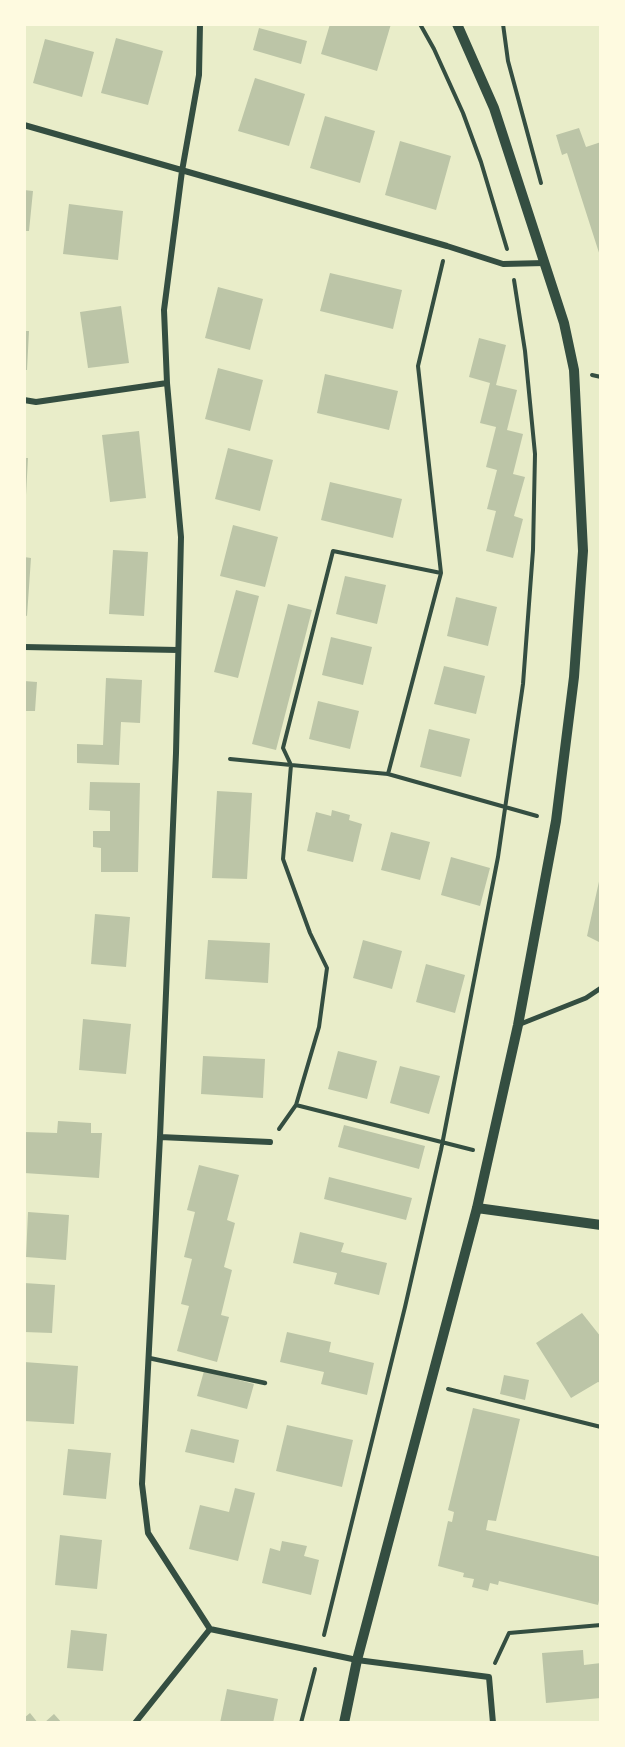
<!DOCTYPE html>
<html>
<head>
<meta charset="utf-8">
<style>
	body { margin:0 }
	#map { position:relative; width:625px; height:1747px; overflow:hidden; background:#e9edc9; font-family:"Golos Text",sans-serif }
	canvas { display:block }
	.frame { position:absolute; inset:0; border:26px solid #fefae0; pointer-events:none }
</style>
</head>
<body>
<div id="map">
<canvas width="625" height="1747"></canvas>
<div class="frame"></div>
</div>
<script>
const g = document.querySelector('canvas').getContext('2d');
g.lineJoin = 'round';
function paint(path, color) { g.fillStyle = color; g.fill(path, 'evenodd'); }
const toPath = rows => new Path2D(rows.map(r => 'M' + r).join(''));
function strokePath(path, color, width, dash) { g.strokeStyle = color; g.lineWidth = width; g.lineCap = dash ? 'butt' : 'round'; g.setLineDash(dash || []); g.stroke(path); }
const building = toPath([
	[330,24,391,24,377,71,321,54],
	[259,28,307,41,301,64,253,50],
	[116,38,163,51,148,105,101,93],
	[45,39,94,52,82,97,33,83],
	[255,78,305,94,289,146,238,131],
	[325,116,375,131,360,183,310,168],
	[579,128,586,147,601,142,601,259,567,153,562,155,556,135],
	[400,141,451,156,436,210,385,195],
	[24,190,33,191,29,231,24,231],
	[69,204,123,211,118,260,63,254],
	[330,273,402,290,393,329,320,311],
	[218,287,263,299,250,350,205,338],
	[121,306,129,363,88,368,80,312],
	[24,331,29,331,27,370,24,370],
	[479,338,506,345,496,385,517,390,507,430,523,434,513,474,525,477,514,516,523,519,513,558,486,551,496,511,487,509,497,470,486,467,496,427,480,423,490,383,469,377],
	[218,368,263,380,250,431,205,419],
	[325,374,398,391,389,430,317,413],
	[139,431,146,498,110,502,102,435],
	[228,448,273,460,260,511,215,499],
	[24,458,28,458,26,495,24,495],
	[330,482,402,499,393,538,321,520],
	[233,525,278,537,265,587,220,576],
	[113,550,148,552,144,616,109,614],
	[24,557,31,558,27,616,24,615],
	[345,576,386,585,377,624,336,614],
	[236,590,259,596,238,678,214,672],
	[456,597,497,607,488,646,447,636],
	[288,604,312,610,276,750,252,744],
	[331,637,372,647,363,685,322,675],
	[444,666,485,676,476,714,434,704],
	[106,678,142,680,140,723,121,722,119,765,77,763,77,744,103,745],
	[24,681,37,682,35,711,24,711],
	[318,701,359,711,350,749,309,739],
	[429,729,470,739,461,777,420,767],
	[90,782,140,783,138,872,101,872,101,848,93,847,93,831,110,831,110,811,89,810],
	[217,791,252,793,247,879,212,878],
	[332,810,350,815,349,820,362,824,353,862,307,851,316,812,331,816],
	[391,832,430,842,420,880,381,870],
	[451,857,490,868,480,906,441,895],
	[600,877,601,877,601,943,587,936],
	[95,914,130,917,126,967,91,964],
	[208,940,270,943,268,983,205,979],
	[363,940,402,951,392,989,353,978],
	[426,964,465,975,455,1013,416,1002],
	[83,1019,131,1024,126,1074,79,1070],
	[338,1051,377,1061,367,1099,328,1089],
	[203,1056,265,1059,263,1098,201,1094],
	[400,1066,440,1076,429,1114,390,1103],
	[58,1121,91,1123,91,1133,102,1133,99,1178,24,1173,24,1132,57,1133],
	[344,1125,425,1146,419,1169,338,1147],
	[199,1165,239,1175,227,1220,235,1223,224,1267,232,1270,221,1315,229,1317,217,1362,177,1351,189,1306,181,1304,192,1259,184,1257,195,1212,187,1210],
	[329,1177,412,1198,406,1220,324,1199],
	[28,1212,69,1215,66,1260,26,1257],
	[300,1232,344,1243,341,1252,387,1263,379,1295,334,1284,337,1273,293,1263],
	[24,1283,55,1285,52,1333,24,1332],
	[582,1313,601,1337,601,1383,598,1382,571,1398,536,1343],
	[287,1332,331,1342,329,1352,374,1363,367,1395,321,1384,324,1372,280,1362],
	[24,1362,78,1366,74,1424,24,1421],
	[204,1371,254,1384,247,1409,197,1396],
	[504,1375,529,1380,525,1400,500,1394],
	[473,1408,520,1419,496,1521,488,1520,486,1530,601,1557,601,1592,598,1605,499,1581,498,1585,490,1583,488,1591,472,1587,474,1579,463,1577,464,1573,438,1566,448,1521,452,1522,454,1512,448,1510],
	[287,1425,353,1440,342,1487,276,1471],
	[191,1429,239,1440,234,1463,185,1452],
	[68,1449,111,1453,106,1499,63,1495],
	[235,1488,255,1493,238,1561,189,1549,200,1505,229,1512],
	[60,1535,102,1540,97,1589,55,1585],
	[282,1541,307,1546,304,1556,319,1560,311,1595,262,1583,270,1548,280,1551],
	[71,1630,107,1634,103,1671,67,1668],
	[583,1650,584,1665,601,1663,601,1698,546,1703,542,1653],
	[227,1689,278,1699,273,1723,220,1723],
	[30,1713,38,1723,24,1723,24,1718],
	[54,1714,62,1723,44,1723]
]);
const path = toPath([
	[420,24,434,49,463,113,481,162,507,249],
	[503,24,508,61,541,183],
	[592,375,601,377],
	[230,759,291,765,283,748,333,551,441,573],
	[388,774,537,816],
	[296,1105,473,1150],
	[279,1129,296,1105,319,1027,327,968,310,933,283,859,291,765,388,774,441,573,418,366,443,261],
	[448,1389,601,1427],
	[324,1635,405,1307,441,1150,498,857,523,684,533,550,535,454,525,351,514,280],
	[495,1663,509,1633,601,1625],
	[301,1723,315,1669]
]);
const service = toPath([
	[149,1358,265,1383]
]);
const pedestrian = toPath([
	[518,1025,586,998,601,988]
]);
const minor = toPath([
	[200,24,199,75,182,171,164,310,167,383,181,537,176,753,160,1137,142,1484,148,1533,210,1629],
	[24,125,447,246,503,264,545,263],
	[24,400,36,402,167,383],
	[24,647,178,650],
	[160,1137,270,1142],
	[135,1723,210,1629,357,1660,489,1677,493,1723]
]);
const tertiary = toPath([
	[477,1208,601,1225],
	[344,1723,357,1660,477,1208,518,1025,556,821,574,677,583,551,574,370,564,323,494,108,457,24]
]);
paint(building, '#bcc5a7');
strokePath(path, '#344e41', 4);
strokePath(service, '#344e41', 4.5);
strokePath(pedestrian, '#344e41', 5);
strokePath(minor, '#344e41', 6);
strokePath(tertiary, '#344e41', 10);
</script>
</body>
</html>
